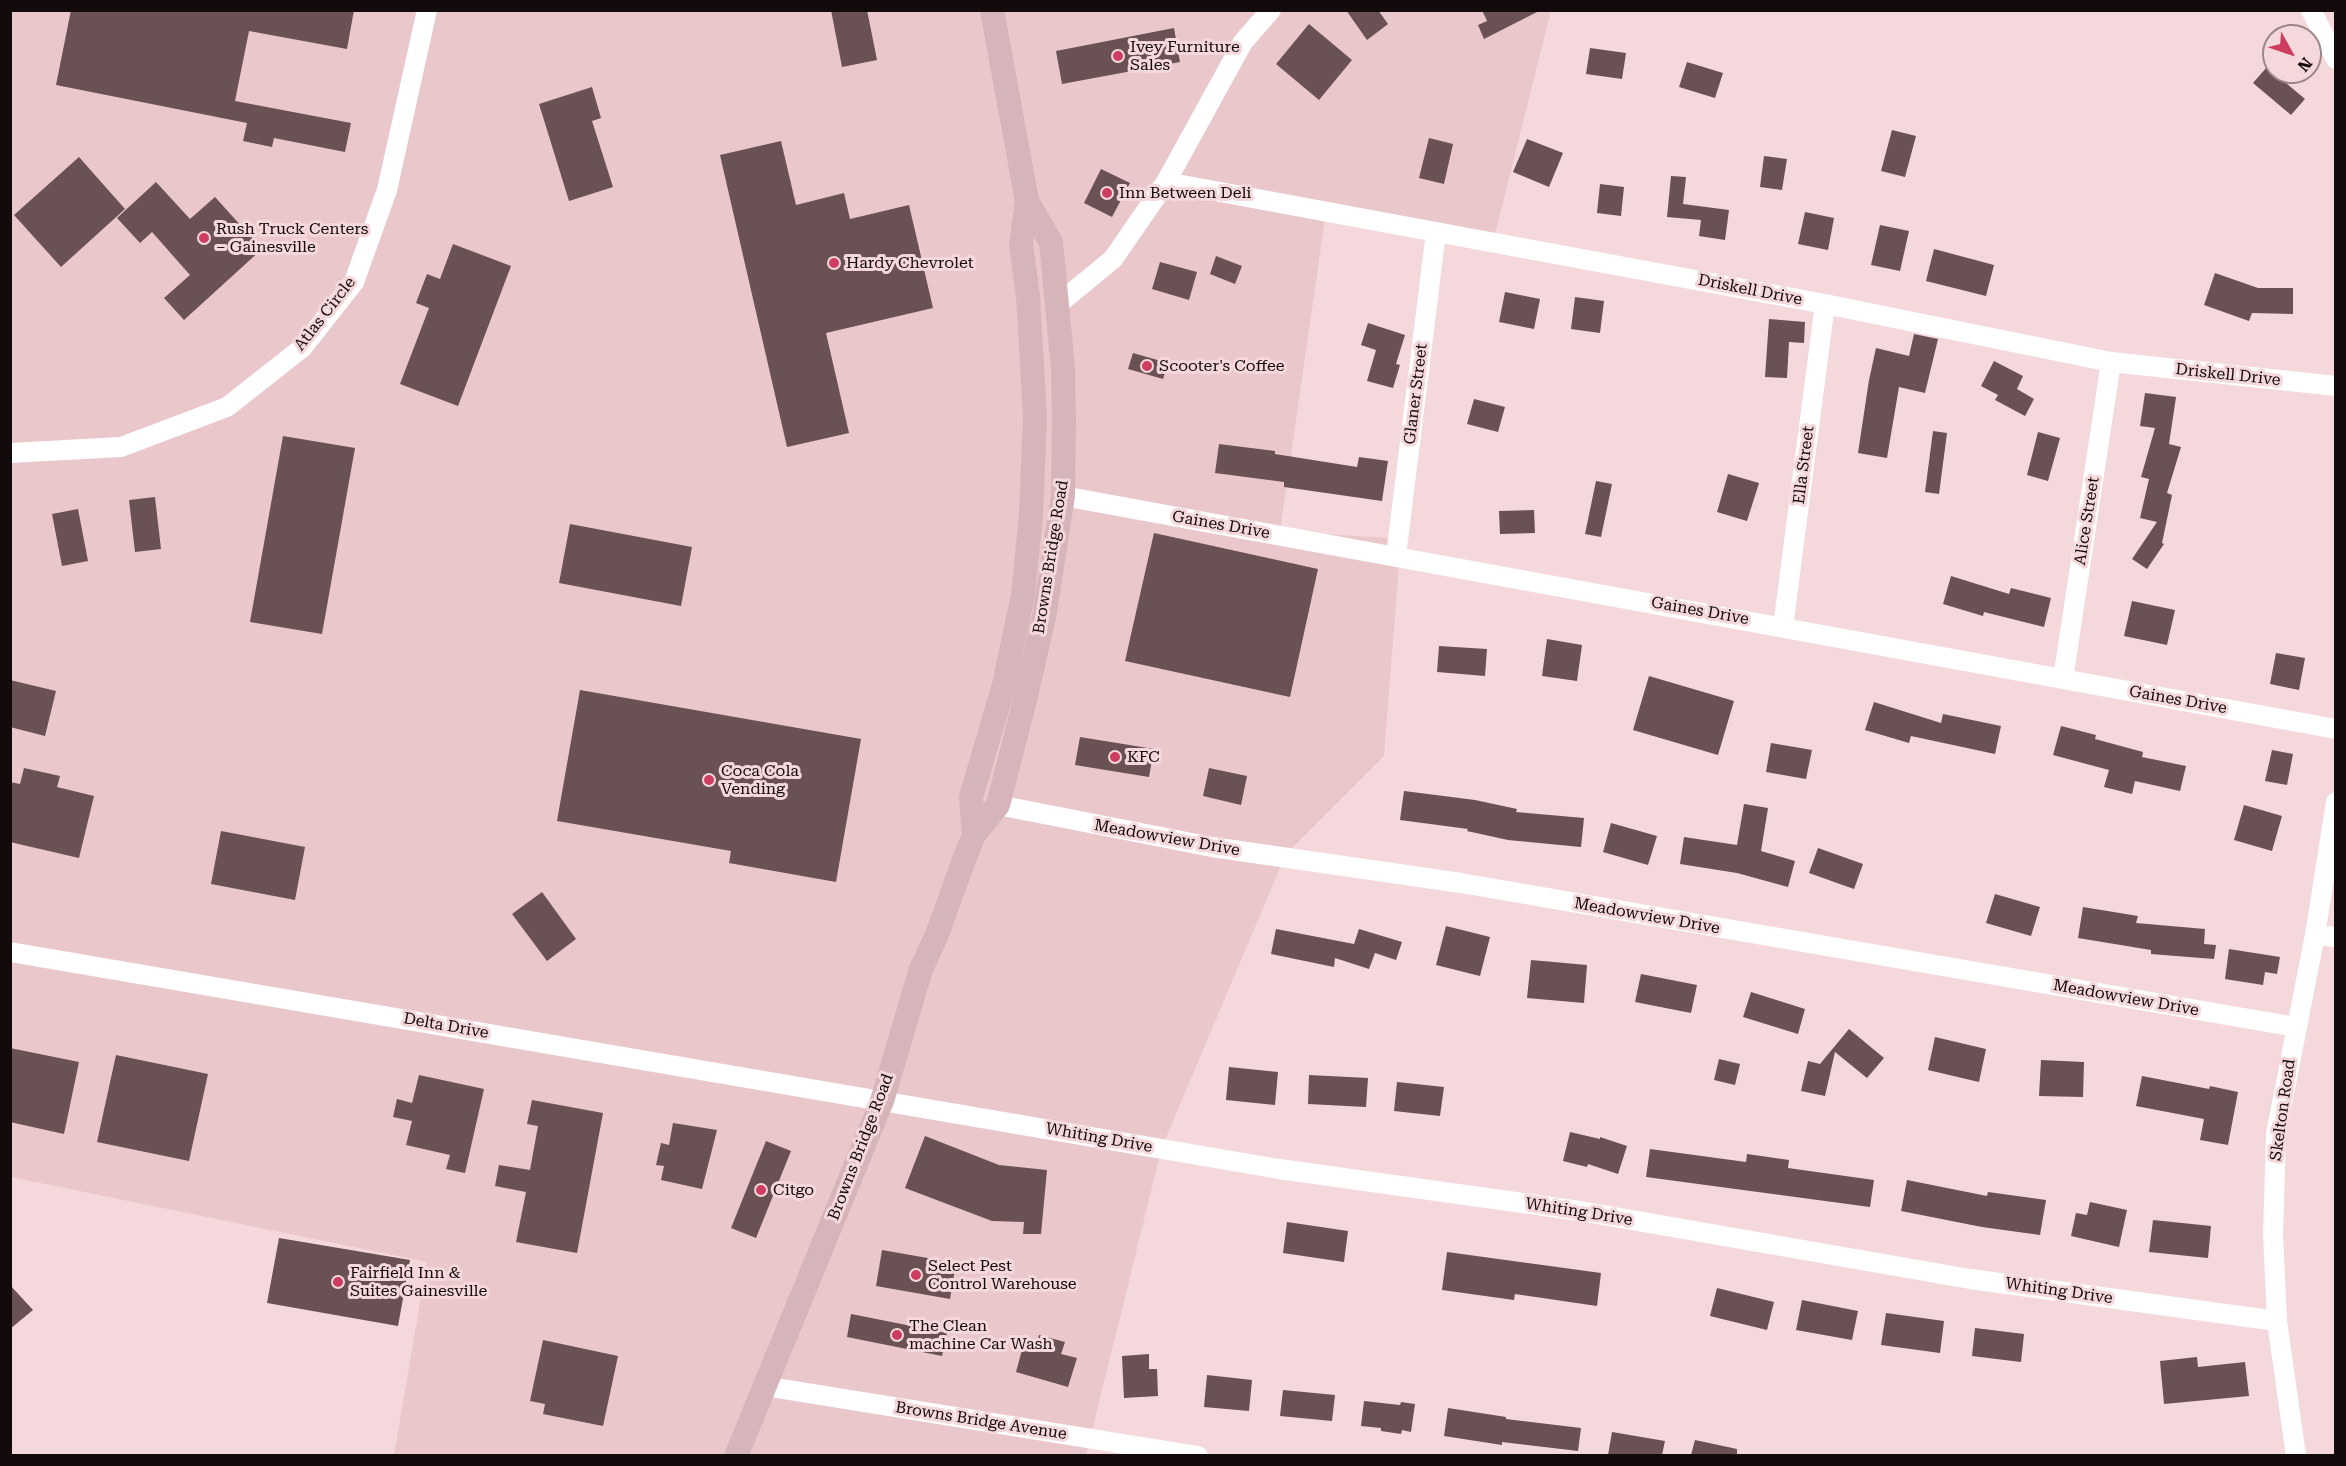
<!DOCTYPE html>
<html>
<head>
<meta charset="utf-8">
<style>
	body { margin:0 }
	#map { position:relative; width:2346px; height:1466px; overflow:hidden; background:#f5d8db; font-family:"Roboto Serif",serif }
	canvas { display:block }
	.frame { position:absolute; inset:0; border:12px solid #130a0b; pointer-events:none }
	.north { position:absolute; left:2262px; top:24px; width:60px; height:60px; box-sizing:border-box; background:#f5d8db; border:2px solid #9b8688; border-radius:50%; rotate:130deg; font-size:16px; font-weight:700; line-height:24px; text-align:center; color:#130a0b }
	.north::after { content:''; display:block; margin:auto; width:21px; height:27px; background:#cd3d60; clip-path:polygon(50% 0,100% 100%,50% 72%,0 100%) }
</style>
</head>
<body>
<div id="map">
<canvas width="2346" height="1466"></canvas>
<div class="frame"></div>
<div class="north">N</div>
</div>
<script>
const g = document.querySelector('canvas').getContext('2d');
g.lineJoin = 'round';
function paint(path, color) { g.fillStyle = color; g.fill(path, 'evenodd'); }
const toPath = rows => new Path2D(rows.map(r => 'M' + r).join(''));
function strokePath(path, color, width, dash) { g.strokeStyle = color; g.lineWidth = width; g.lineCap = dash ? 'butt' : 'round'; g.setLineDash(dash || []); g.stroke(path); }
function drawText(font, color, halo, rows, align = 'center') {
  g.font = font + ' "Roboto Serif",serif'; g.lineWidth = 6; g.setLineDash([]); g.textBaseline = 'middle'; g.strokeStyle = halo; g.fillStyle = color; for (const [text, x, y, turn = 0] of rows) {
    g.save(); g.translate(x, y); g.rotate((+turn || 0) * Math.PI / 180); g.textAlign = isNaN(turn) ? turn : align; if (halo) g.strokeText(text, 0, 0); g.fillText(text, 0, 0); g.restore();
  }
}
const built = toPath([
	[10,11,1551,11,1494,238,1325,219,1280,531,1401,539,1384,756,1286,854,1162,1147,1086,1455,394,1455,427,1262,11,1177]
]);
const building = toPath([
	[71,10,354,10,347,49,249,31,235,101,351,123,345,152,274,138,272,147,243,141,247,123,56,85],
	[831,10,867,10,877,60,842,67],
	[1346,10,1378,10,1388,24,1367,40],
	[1482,10,1541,10,1484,39,1478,25,1487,21],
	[1309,24,1352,60,1319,100,1276,64],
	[1174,28,1180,62,1062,84,1056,51],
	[1590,48,1626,53,1622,79,1586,74],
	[1687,62,1723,73,1715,98,1679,87],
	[2267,67,2305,99,2291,115,2253,83],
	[592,87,601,118,592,121,613,187,569,201,539,104],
	[1892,130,1916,136,1905,177,1881,171],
	[1429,138,1453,144,1444,184,1419,178],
	[1527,139,1563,153,1549,187,1513,172],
	[781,141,796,205,844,193,850,219,909,205,933,308,826,333,849,433,787,447,720,155],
	[1764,156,1787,159,1782,190,1760,187],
	[79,157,125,209,61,267,14,215],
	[1101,169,1130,183,1112,217,1084,203],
	[1671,176,1686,177,1683,204,1729,210,1725,240,1699,236,1701,220,1667,217],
	[156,182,190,219,215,197,262,249,184,320,164,298,190,275,152,232,140,243,117,218],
	[1600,184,1624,187,1621,216,1597,213],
	[1805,212,1834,218,1828,250,1798,244],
	[1880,225,1909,231,1900,271,1871,265],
	[453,244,511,266,458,406,400,384,429,308,416,303,427,274,440,279],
	[1934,249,1994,265,1986,296,1926,281],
	[1216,256,1242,266,1235,284,1210,274],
	[1160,262,1197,272,1189,300,1152,289],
	[2215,273,2258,288,2293,288,2293,314,2252,313,2249,321,2204,305],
	[1505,292,1540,299,1534,329,1499,322],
	[1575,297,1604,301,1600,333,1571,329],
	[1769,319,1805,322,1804,343,1789,342,1787,378,1765,377],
	[1368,323,1405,335,1396,364,1400,365,1393,388,1367,381,1376,350,1361,345],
	[1914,334,1938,339,1925,393,1899,387,1887,458,1858,453,1869,380,1876,348,1909,356],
	[1133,353,1168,363,1163,379,1128,369],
	[1994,361,2023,376,2017,389,2034,399,2025,416,1995,400,1998,395,1981,386],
	[2145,393,2176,397,2169,444,2181,447,2167,493,2172,495,2162,543,2164,544,2147,569,2132,559,2157,522,2140,518,2149,479,2141,477,2155,428,2140,426],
	[1474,399,1505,407,1498,432,1467,424],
	[1933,431,1947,433,1939,494,1925,492],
	[2038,432,2060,438,2048,481,2027,475],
	[283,436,355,448,322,634,250,622],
	[1219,444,1275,451,1275,454,1357,467,1359,457,1388,461,1382,501,1284,487,1284,482,1215,473],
	[1728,474,1759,483,1747,521,1717,512],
	[1596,481,1612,484,1601,537,1585,534],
	[155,497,161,549,135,552,129,500],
	[78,509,88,561,62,566,52,514],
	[1534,510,1535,533,1500,534,1499,511],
	[570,524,692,547,681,606,559,583],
	[1154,533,1318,569,1290,697,1125,661],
	[1951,576,2009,594,2011,588,2051,598,2044,627,1984,612,1983,616,1943,604],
	[2132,601,2175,610,2167,645,2124,636],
	[1547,639,1582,645,1577,681,1542,676],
	[1439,646,1487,649,1485,676,1437,672],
	[2276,653,2305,658,2299,690,2270,684],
	[1649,676,1734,701,1718,755,1633,730],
	[10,680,56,691,45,736,10,727],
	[580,690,861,739,836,882,729,863,731,851,557,821],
	[1874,702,1941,723,1943,714,2001,726,1995,754,1911,736,1909,743,1865,730],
	[2061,726,2096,735,2095,739,2143,752,2142,757,2186,766,2180,791,2135,781,2132,794,2104,787,2109,770,2053,755],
	[1080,737,1154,749,1149,777,1075,765],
	[1771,743,1812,750,1806,779,1766,772],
	[2272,750,2293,754,2287,785,2265,781],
	[24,768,60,776,57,787,94,796,79,858,10,842,10,782,20,784],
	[1209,768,1247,776,1241,805,1203,796],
	[1404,791,1475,800,1517,809,1516,812,1584,818,1581,847,1508,840,1467,831,1468,829,1400,820],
	[1744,804,1768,808,1761,851,1795,861,1788,887,1737,873,1680,864,1684,837,1737,845],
	[2244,805,2282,816,2272,851,2234,840],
	[1611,823,1657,836,1648,865,1603,852],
	[221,831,305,847,295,900,211,884],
	[1818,848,1863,864,1854,889,1809,873],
	[542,892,576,939,547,961,512,914],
	[1995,894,2040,907,2031,936,1986,923],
	[2083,907,2138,916,2136,923,2205,929,2204,944,2216,945,2214,959,2151,954,2151,950,2078,938],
	[1446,926,1490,937,1480,976,1436,965],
	[1276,929,1354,944,1359,929,1402,942,1396,960,1375,953,1369,969,1335,958,1334,967,1271,954],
	[2229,949,2280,957,2277,974,2265,972,2263,985,2225,979],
	[1531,960,1587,965,1584,1003,1527,998],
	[1641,974,1697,985,1691,1013,1635,1002],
	[1751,992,1805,1009,1798,1034,1743,1017],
	[1849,1029,1884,1058,1867,1078,1835,1052,1825,1096,1801,1091,1808,1061,1820,1064],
	[1935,1037,1986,1049,1979,1082,1928,1070],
	[10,1048,79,1062,64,1134,10,1122],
	[116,1055,208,1074,189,1161,97,1142],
	[1719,1059,1740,1064,1735,1085,1714,1080],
	[2041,1060,2084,1062,2083,1097,2039,1096],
	[1229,1067,1278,1072,1275,1105,1226,1100],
	[419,1075,484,1089,465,1173,446,1169,450,1155,406,1145,412,1121,393,1117,397,1099,412,1103],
	[1309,1075,1368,1078,1366,1107,1308,1104],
	[2142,1076,2209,1089,2210,1086,2238,1092,2228,1145,2200,1140,2204,1119,2136,1106],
	[1397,1082,1444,1087,1440,1116,1394,1111],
	[532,1100,603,1113,577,1253,516,1242,526,1192,495,1186,499,1165,530,1170,538,1126,527,1124],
	[673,1123,717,1130,702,1189,661,1180,664,1166,656,1165,661,1143,669,1145],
	[1570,1132,1600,1139,1600,1137,1627,1146,1618,1174,1588,1164,1587,1167,1563,1161],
	[925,1136,999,1165,1047,1170,1041,1234,1023,1234,1024,1222,992,1221,905,1188],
	[766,1141,791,1151,756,1238,731,1228],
	[1650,1149,1746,1162,1747,1154,1789,1160,1788,1168,1874,1180,1870,1207,1646,1177],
	[1907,1180,1987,1196,1988,1192,2046,1200,2040,1235,1982,1227,1901,1211],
	[2090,1202,2127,1210,2119,1247,2071,1236,2076,1213,2087,1215],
	[2153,1220,2211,1226,2208,1258,2149,1252],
	[1287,1222,1348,1231,1344,1262,1283,1253],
	[279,1238,410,1260,398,1326,267,1303],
	[882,1250,956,1263,950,1299,876,1286],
	[1447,1252,1601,1273,1597,1306,1515,1294,1514,1300,1442,1290],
	[10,1285,33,1310,10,1329],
	[1717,1288,1774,1302,1767,1330,1710,1316],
	[1802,1300,1858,1311,1852,1340,1796,1330],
	[1886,1313,1944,1321,1940,1353,1881,1345],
	[851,1314,947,1333,942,1356,847,1337],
	[1975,1328,2024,1334,2021,1362,1972,1356],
	[1039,1335,1065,1342,1061,1354,1077,1358,1068,1387,1016,1372,1023,1346,1035,1350],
	[543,1340,618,1356,603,1426,543,1414,545,1404,530,1401],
	[1149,1354,1149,1369,1157,1369,1158,1396,1124,1398,1122,1356],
	[2197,1357,2198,1367,2245,1362,2249,1396,2164,1404,2160,1361],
	[1207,1375,1252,1380,1249,1411,1204,1407],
	[1283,1390,1335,1395,1332,1421,1280,1416],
	[1364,1401,1400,1405,1401,1402,1415,1404,1411,1432,1402,1430,1401,1434,1381,1431,1381,1428,1361,1426],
	[1448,1408,1506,1417,1506,1419,1581,1428,1578,1451,1502,1442,1502,1445,1444,1436],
	[1612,1432,1665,1441,1662,1455,1608,1455],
	[1695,1440,1737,1449,1737,1455,1691,1455]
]);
const minor = toPath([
	[2311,10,2336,59],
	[1166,182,1825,304,2111,362,2336,386],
	[1057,305,1113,259,1166,182,1243,42,1271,10],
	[10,453,121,447,227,407,302,348,354,282,387,190,427,10],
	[1063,496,2336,729],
	[1396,556,1436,232],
	[1783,627,1825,304],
	[2063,679,2111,362],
	[998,805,1212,847,1461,883,2296,1027],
	[2315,935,2336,937],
	[10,952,1279,1169,1580,1211,1970,1279,2277,1321],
	[764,1386,1198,1456],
	[2296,1456,2277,1321,2273,1235,2276,1134,2315,935,2336,802]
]);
const major = toPath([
	[974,835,971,797,1004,685,1023,595,1031,515,1035,417,1028,296,1021,245,1027,201,992,10],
	[736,1456,882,1101,921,969,936,937,964,860,974,835,998,805,1026,696,1045,612,1063,496,1064,422,1063,369,1051,242,1027,201]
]);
const markers = [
	[1118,56,6,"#cd3d60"],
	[1107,193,6,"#cd3d60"],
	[204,238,6,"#cd3d60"],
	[834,263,6,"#cd3d60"],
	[1147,366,6,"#cd3d60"],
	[1115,757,6,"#cd3d60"],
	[709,780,6,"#cd3d60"],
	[761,1190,6,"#cd3d60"],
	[916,1275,6,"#cd3d60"],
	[338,1282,6,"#cd3d60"],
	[897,1335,6,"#cd3d60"]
];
const poiNames = [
	["Ivey Furniture",1130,47],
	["Sales",1130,65],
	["Inn Between Deli",1119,193],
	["Rush Truck Centers",216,229],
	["– Gainesville",216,247],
	["Hardy Chevrolet",846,263],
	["Scooter's Coffee",1159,366],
	["KFC",1127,757],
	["Coca Cola",721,771],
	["Vending",721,789],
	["Citgo",773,1190],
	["Select Pest",928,1266],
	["Control Warehouse",928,1284],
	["Fairfield Inn &",350,1273],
	["Suites Gainesville",350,1291],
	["The Clean",909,1326],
	["machine Car Wash",909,1344]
];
const streetNames = [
	["Driskell Drive",1750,290,11],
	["Atlas Circle",325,314,-52],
	["Driskell Drive",2228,375,6],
	["Glaner Street",1416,394,-83],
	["Ella Street",1804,465,-83],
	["Alice Street",2087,521,-81],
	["Gaines Drive",1221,525,10],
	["Browns Bridge Road",1051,557,-81],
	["Gaines Drive",1700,611,10],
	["Gaines Drive",2178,700,10],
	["Meadowview Drive",1167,838,10],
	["Meadowview Drive",1647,916,10],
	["Meadowview Drive",2126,998,10],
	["Delta Drive",446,1026,10],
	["Skelton Road",2283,1110,-82],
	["Whiting Drive",1099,1138,10],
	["Browns Bridge Road",861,1147,-69],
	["Whiting Drive",1579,1212,9],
	["Whiting Drive",2059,1291,8],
	["Browns Bridge Avenue",981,1421,9]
];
paint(built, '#eac7cb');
paint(building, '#695154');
strokePath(minor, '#fff', 20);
strokePath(major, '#d5b5b9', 24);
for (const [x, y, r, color] of markers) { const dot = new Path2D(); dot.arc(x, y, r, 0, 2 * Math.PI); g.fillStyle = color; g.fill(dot); strokePath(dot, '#f5d8db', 2); }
drawText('16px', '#130a0b', '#f5d8db', poiNames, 'left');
drawText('16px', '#130a0b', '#f5d8db', streetNames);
</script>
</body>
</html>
